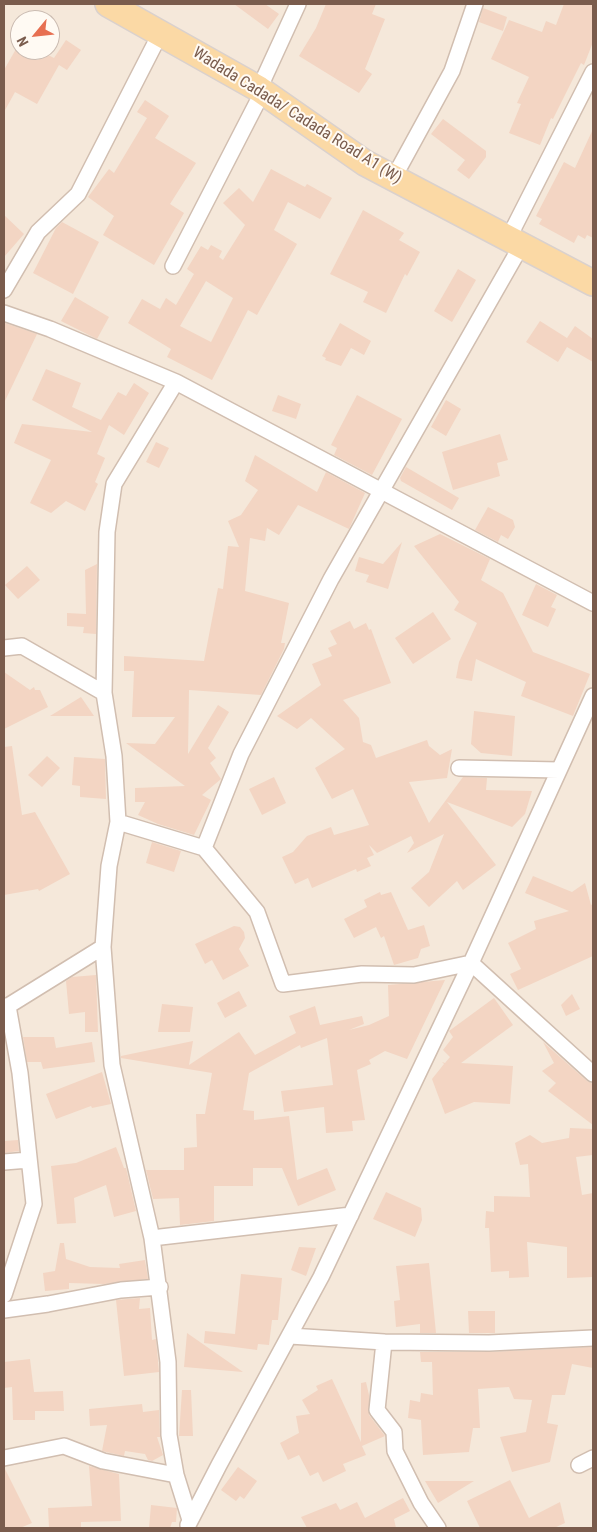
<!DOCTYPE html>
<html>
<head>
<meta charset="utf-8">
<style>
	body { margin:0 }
	#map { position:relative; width:597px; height:1532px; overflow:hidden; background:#fdf6ec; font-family:"Roboto Condensed",sans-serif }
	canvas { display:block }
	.frame { position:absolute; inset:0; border:5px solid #7a5c4d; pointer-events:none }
	.north { position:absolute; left:10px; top:10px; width:50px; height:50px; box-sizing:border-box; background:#fffaf3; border:1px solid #cabbb1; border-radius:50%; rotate:242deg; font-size:14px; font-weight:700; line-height:20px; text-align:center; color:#7a5c4d }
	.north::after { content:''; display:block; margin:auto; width:18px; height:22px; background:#e76f51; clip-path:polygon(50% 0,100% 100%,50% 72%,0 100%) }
</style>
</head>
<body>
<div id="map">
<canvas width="597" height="1532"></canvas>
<div class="frame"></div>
<div class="north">N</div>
</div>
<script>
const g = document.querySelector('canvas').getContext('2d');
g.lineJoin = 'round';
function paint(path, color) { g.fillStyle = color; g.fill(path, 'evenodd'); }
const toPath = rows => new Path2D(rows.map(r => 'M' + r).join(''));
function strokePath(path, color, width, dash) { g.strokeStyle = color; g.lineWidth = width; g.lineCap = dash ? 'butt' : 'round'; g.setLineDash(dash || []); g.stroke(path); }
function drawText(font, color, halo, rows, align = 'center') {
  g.font = font + ' "Roboto Condensed",sans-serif'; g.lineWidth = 4; g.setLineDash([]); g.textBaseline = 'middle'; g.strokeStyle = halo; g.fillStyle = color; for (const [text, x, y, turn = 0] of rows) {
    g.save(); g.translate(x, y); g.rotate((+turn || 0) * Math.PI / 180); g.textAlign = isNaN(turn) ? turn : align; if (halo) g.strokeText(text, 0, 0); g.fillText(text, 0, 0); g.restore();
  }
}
const residential = toPath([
	[4,4,593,4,593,1528,4,1528],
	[20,20,50,20,50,50,20,50]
]);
const building = toPath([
	[234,4,265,4,279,14,268,29],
	[326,4,376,4,372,14,385,19,365,69,372,74,359,93,299,56,316,28],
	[564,4,593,4,593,42,584,65,581,63,553,119,551,118,540,145,509,133,521,104,517,103,529,77,491,59,509,20,542,32,546,21,556,25],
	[483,8,507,17,503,31,479,22],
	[66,40,81,50,67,70,59,65,37,104,15,92,4,112,4,70,16,49,33,59,38,50,54,58],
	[145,100,169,116,155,138,196,163,170,204,184,213,154,265,103,235,114,216,88,197,109,169,114,173,147,118,137,112],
	[443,119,486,151,486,157,469,179,457,170,465,160,431,134],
	[593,129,593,238,587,235,585,239,578,235,574,243,539,224,542,219,536,216,564,162,575,168],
	[271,169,305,187,307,184,332,198,320,219,288,202,274,230,297,244,257,315,248,310,212,380,167,357,171,349,128,323,142,299,160,309,166,298,176,305,194,274,187,269,201,246,208,250,211,245,222,251,219,257,223,260,245,225,223,203,239,188,253,202],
	[206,281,233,298,211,342,180,326],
	[363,210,404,233,399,240,420,252,407,276,405,274,386,313,363,302,368,292,330,274],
	[4,215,24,234,4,257],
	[62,222,99,242,73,294,33,273,56,228],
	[458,269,476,280,452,322,434,311],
	[75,297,109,317,97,339,61,321],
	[540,321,567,338,575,326,593,339,593,362,567,347,558,362,526,342],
	[5,323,37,334,4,403,4,325],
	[340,323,371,341,364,355,351,348,341,366,325,360,326,358,322,356],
	[46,369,81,383,72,407,101,420,118,392,126,396,134,383,149,393,124,435,109,425,97,454,105,458,95,482,98,484,85,511,66,501,51,513,30,503,51,460,14,443,22,424,92,432,32,400],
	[278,395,301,404,296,419,272,411],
	[357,395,402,419,372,475,334,455,337,448,331,445],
	[446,400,461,409,446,436,431,427],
	[500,434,508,460,497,463,500,476,453,490,442,452],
	[156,442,169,448,159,468,146,462],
	[255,455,317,492,326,472,365,493,349,529,298,505,279,535,267,528,265,541,250,538,245,591,289,603,281,643,285,643,284,649,261,695,189,690,188,754,218,705,229,712,208,748,216,758,210,763,221,779,202,795,211,800,194,835,158,824,138,815,145,802,135,802,135,788,185,786,126,743,155,744,175,717,132,717,134,671,124,671,124,656,204,661,218,588,223,589,228,546,239,547,228,521,241,515,258,490,245,481],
	[406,467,459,498,452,510,401,481,400,478],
	[488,507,513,520,515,527,508,539,501,535,498,542,475,530],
	[440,534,490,559,481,580,503,593,533,652,590,674,573,716,521,696,526,682,476,659,472,681,456,678,459,662,477,623,454,610,459,602,414,546],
	[402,542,388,589,366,582,369,575,355,571,359,557,383,564],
	[97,564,96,634,83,633,84,627,67,626,67,613,86,614,85,570],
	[27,566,40,580,18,599,5,585],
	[536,584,557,595,551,607,556,609,548,627,522,615],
	[433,612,451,639,413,664,395,638],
	[350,621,354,629,366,623,369,630,371,629,391,683,343,700,359,718,363,742,371,745,376,758,427,740,429,746,440,755,452,749,447,778,409,782,429,823,463,777,487,778,486,790,532,791,525,814,512,827,447,802,496,865,463,890,457,881,429,907,411,888,429,872,444,834,407,853,414,843,411,836,377,853,369,845,374,855,367,858,371,866,357,872,356,869,312,888,308,878,295,884,282,857,293,852,307,836,331,827,334,835,369,825,353,789,332,799,315,768,345,749,311,718,297,729,277,716,321,685,312,664,332,656,328,648,337,644,330,631],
	[4,672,30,690,34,687,35,690,40,690,48,707,4,729],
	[81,697,94,716,50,716],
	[474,711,515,716,512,756,481,753,471,744],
	[12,746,22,815,35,812,70,874,39,891,38,889,4,895,4,747],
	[47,756,60,768,42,787,28,775],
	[74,757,105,759,106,799,80,797,80,786,72,785],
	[274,777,286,803,262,815,249,789],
	[152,842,181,851,174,872,146,863],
	[533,876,572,892,585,883,591,905,593,904,593,956,518,990,510,974,521,969,508,943,536,929,534,921,569,911,525,893],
	[380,892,381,895,391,892,408,930,424,925,430,946,421,949,418,958,394,965,384,936,381,938,376,927,354,938,344,919,367,907,364,900],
	[234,926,240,927,244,932,245,938,239,949,249,966,223,980,212,960,205,964,195,944],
	[96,975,98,1032,85,1032,85,1012,69,1014,66,981,72,977],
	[445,980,407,1059,385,1051,369,1060,371,1064,357,1070,365,1120,352,1121,353,1131,326,1133,324,1107,284,1112,281,1091,333,1085,327,1038,301,1048,300,1045,249,1073,243,1110,254,1111,254,1120,289,1116,297,1180,327,1168,336,1190,298,1206,282,1168,253,1168,253,1186,214,1186,214,1221,180,1225,179,1198,153,1199,146,1170,184,1170,184,1148,197,1147,196,1114,205,1114,212,1073,121,1058,121,1056,193,1041,189,1065,239,1032,255,1055,296,1033,289,1016,315,1006,320,1025,362,1016,364,1024,349,1030,369,1025,389,1016,388,985],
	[239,991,247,1006,225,1018,217,1003],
	[572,994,580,1009,566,1016,561,1005],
	[494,998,513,1025,461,1063,513,1066,510,1104,474,1102,445,1114,432,1079,444,1064,442,1062,445,1063,450,1057,443,1050,453,1037,449,1031],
	[162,1004,193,1007,190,1032,158,1032],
	[23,1037,54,1037,56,1048,92,1042,95,1062,43,1069,41,1062,27,1062],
	[543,1042,587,1081,593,1084,593,1125,548,1091,556,1083,542,1071,554,1063],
	[102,1072,111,1104,92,1108,91,1106,56,1119,46,1094],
	[570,1128,593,1129,593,1155,576,1157,582,1195,593,1193,593,1277,567,1278,567,1247,527,1242,529,1277,509,1278,509,1271,491,1272,489,1228,485,1228,486,1211,494,1212,494,1196,530,1197,528,1164,520,1165,515,1143,530,1135,542,1143,569,1138],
	[18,1140,19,1151,4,1153,4,1141],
	[116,1147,124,1168,126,1168,136,1211,114,1217,106,1185,74,1198,76,1223,57,1224,51,1166,76,1163],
	[386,1192,421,1208,422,1220,415,1237,373,1219],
	[60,1243,64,1243,66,1259,90,1267,120,1268,119,1264,145,1260,148,1279,104,1284,69,1283,69,1289,45,1291,43,1273,55,1271],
	[299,1247,316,1248,306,1276,291,1270],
	[429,1263,436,1333,420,1333,420,1324,396,1327,394,1301,400,1300,396,1266],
	[241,1274,282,1278,278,1320,272,1320,269,1345,258,1344,257,1350,204,1343,205,1331,235,1334],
	[140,1298,139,1309,150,1308,152,1340,156,1339,159,1372,124,1376,116,1300],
	[468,1311,495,1311,495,1333,469,1333],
	[187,1333,243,1372,184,1367],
	[593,1347,593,1368,572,1364,565,1395,552,1395,547,1423,558,1425,550,1462,512,1472,500,1437,526,1432,532,1400,514,1399,509,1387,478,1389,480,1428,473,1428,469,1452,423,1455,421,1420,408,1418,410,1400,420,1402,421,1393,433,1395,432,1362,421,1362,420,1352,489,1352],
	[30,1359,34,1392,63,1391,64,1411,35,1411,35,1420,13,1420,12,1387,4,1388,4,1362],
	[332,1379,361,1442,361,1383,366,1382,369,1395,369,1415,385,1436,362,1446,366,1455,343,1464,346,1471,323,1482,318,1472,310,1476,299,1455,288,1460,280,1443,299,1433,296,1416,310,1414,302,1400,318,1390,316,1386],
	[182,1390,191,1390,193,1436,179,1436],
	[142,1404,143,1412,159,1410,160,1437,157,1437,163,1455,152,1461,148,1460,145,1454,125,1451,124,1456,102,1451,107,1425,90,1426,89,1409],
	[89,1466,119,1474,121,1521,81,1522,81,1528,49,1528,48,1508,92,1506],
	[4,1467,32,1523,20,1528,4,1528],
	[238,1467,257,1481,244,1499,240,1496,236,1501,221,1490],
	[510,1480,529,1518,560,1502,565,1523,554,1528,480,1528,467,1501],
	[425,1481,474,1481,438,1503],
	[403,1498,410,1511,394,1519,396,1528,307,1528,301,1517,336,1503,340,1510,357,1502,365,1518],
	[151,1505,177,1508,176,1522,172,1522,170,1528,149,1528]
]);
const street = toPath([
	[259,89,298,4],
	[393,179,452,71,475,4],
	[508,239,593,72],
	[173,266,263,91],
	[4,290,38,232,78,194,161,32],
	[4,313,50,329,176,382,593,603],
	[176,382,114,484,107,532,104,693,114,756,118,822,109,866,103,947,112,1065,152,1238,168,1362,169,1435,176,1475,190,1520],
	[4,648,22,646,104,693],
	[459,768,559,770],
	[118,822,204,848,257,912,283,984,362,974,414,975,471,963,593,1074],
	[204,848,241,754,331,579,521,246],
	[4,1006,8,1006,103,947],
	[4,1162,29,1160],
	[152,1238,351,1215],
	[4,1295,34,1204,20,1073,8,1006],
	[4,1310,48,1304,121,1290,160,1287],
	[290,1336,384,1342,489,1343,593,1338],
	[384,1342,377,1410,394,1432,395,1451,421,1503,438,1528],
	[4,1458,64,1446,103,1461,176,1475],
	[579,1465,593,1458],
	[188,1525,219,1465,321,1277,471,963,593,696]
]);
const primary = toPath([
	[108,4,259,89,365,163,593,283]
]);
const streetNames = [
	["Wadada Cadada/ Cadada Road A1 (W)",297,116,32]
];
paint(residential, '#f5e8da');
paint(building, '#f3d5c3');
strokePath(street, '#d1beb0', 18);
strokePath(primary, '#dad1cd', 28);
strokePath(street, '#fff', 15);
strokePath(primary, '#fbd9a5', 25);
drawText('16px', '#7a5c4d', '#fffaf3', streetNames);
</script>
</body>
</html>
